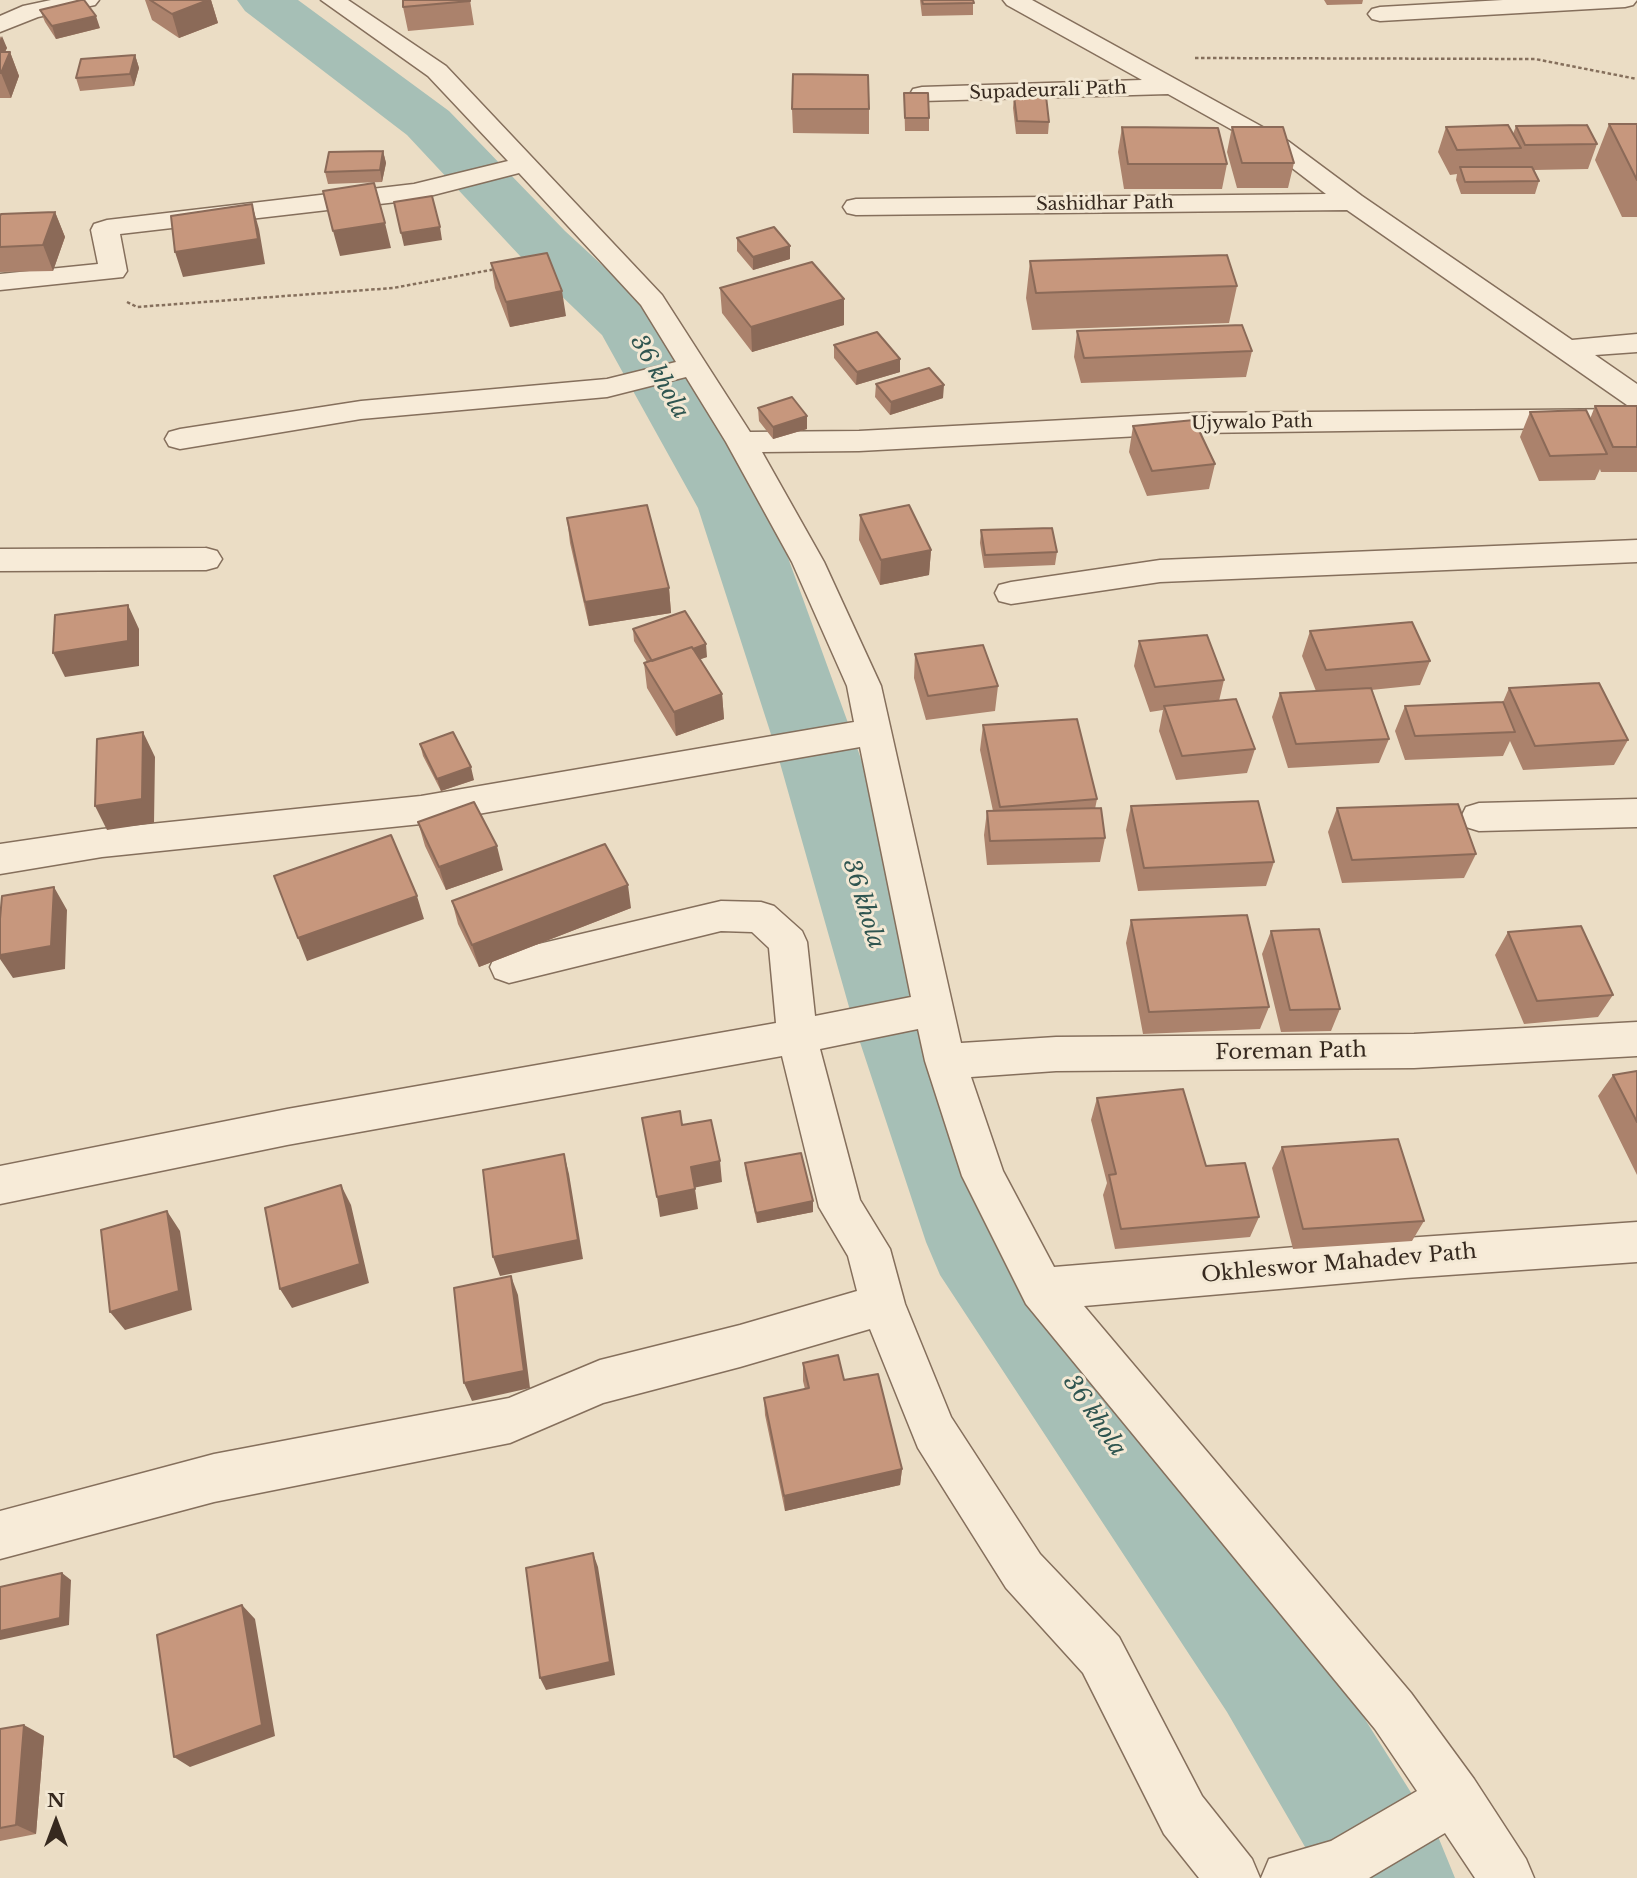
<!DOCTYPE html>
<html>
<head>
<meta charset="utf-8">
<style>
	body { margin:0 }
	#map { position:relative; width:1637px; height:1878px; overflow:hidden; background:#ebddc5; font-family:"Libre Baskerville",serif }
	canvas { display:block }
	.north { position:absolute; left:21px; top:1787px; width:70px; height:70px; -webkit-text-stroke:5px #f3e8d4; paint-order:stroke; rotate:0deg; font-size:19px; font-weight:700; line-height:28px; text-align:center; color:#36291f }
	.north::after { content:''; display:block; margin:auto; width:24px; height:32px; background:#36291f; clip-path:polygon(50% 0,100% 100%,50% 72%,0 100%) }
</style>
</head>
<body>
<div id="map">
<canvas width="1637" height="1878"></canvas>
<div class="north">N</div>
</div>
<script>
const g = document.querySelector('canvas').getContext('2d');
g.lineJoin = 'round';
const toPath = rows => new Path2D(rows.map(r => 'M' + r).join(''));
function paint(path, color) { g.fillStyle = color; g.fill(path, 'evenodd'); }
function strokePath(path, color, width, dash) { g.strokeStyle = color; g.lineWidth = width; g.lineCap = dash ? 'butt' : 'round'; g.setLineDash(dash || []); g.stroke(path); }
function drawText(font, color, halo, rows, align = 'center') {
  g.font = font + ' "Libre Baskerville",serif'; g.lineWidth = 6; g.setLineDash([]); g.textBaseline = 'middle'; g.strokeStyle = halo; g.fillStyle = color; for (const [text, x, y, turn = 0] of rows) {
    g.save(); g.translate(x, y); g.rotate((+turn || 0) * Math.PI / 180); g.textAlign = isNaN(turn) ? turn : align; if (halo) g.strokeText(text, 0, 0); g.fillText(text, 0, 0); g.restore();
  }
}
const river = toPath([
	[237,0,298,0,449,111,565,231,652,311,662,325,770,508,860,756,945,1021,1017,1218,1309,1630,1437,1834,1455,1878,1323,1878,1227,1712,940,1275,926,1242,853,1021,778,756,698,508,602,335,521,257,407,135,245,11,237,0]
]);
const path = toPath([
	[1195,58,1535,59,1637,79],
	[127,302,137,307,393,288,496,269]
]);
const street = toPath([
	[51,0,99,0,95,5,38,17,0,32,0,16,23,6,51,0],
	[321,0,348,0,446,66,662,295,750,432,859,431,1196,413,1637,409,1637,427,1196,433,859,451,762,452,824,562,881,686,961,1043,1056,1037,1414,1034,1637,1022,1637,1056,1414,1068,1056,1071,971,1077,1003,1171,1054,1267,1405,1238,1637,1222,1637,1262,1405,1278,1084,1306,1411,1693,1474,1779,1526,1859,1534,1878,1475,1878,1445,1833,1369,1878,1261,1878,1269,1859,1331,1841,1417,1791,1375,1729,1026,1304,962,1176,925,1061,918,1029,820,1049,860,1200,890,1249,905,1304,951,1417,1040,1554,1119,1637,1202,1796,1252,1859,1260,1878,1199,1878,1164,1834,1083,1673,1006,1588,918,1448,870,1329,740,1367,603,1403,510,1443,214,1502,0,1559,0,1511,214,1454,509,1398,600,1360,740,1325,857,1291,848,1256,819,1207,782,1056,287,1145,0,1204,0,1166,287,1109,776,1023,769,948,752,932,721,931,509,983,495,978,490,967,495,956,509,951,721,901,761,902,774,906,802,931,807,942,815,1016,911,997,860,747,421,824,102,857,0,874,0,844,102,829,421,796,854,722,847,686,792,562,726,442,686,377,607,397,361,419,180,449,169,446,165,439,169,432,180,429,361,401,607,379,676,362,641,305,519,173,414,200,120,234,127,271,123,277,0,290,0,274,98,264,91,230,94,224,107,220,414,184,508,161,428,76,321,0],
	[1003,0,1032,0,1288,141,1362,196,1572,340,1637,334,1637,352,1595,355,1637,384,1637,407,1627,405,1347,210,856,215,847,213,843,207,847,201,856,199,1326,194,1270,151,1168,94,922,101,913,99,910,94,913,89,922,87,1142,80,1007,5,1003,0],
	[1503,0,1637,0,1633,5,1625,7,1380,21,1372,19,1368,14,1372,9,1380,7,1503,0],
	[1637,540,1637,562,1160,582,1011,604,999,601,995,593,999,585,1011,582,1160,560,1637,540],
	[206,548,217,551,222,559,217,567,206,570,0,571,0,549,206,548],
	[1637,799,1637,827,1479,831,1466,827,1461,817,1466,807,1479,803,1637,799]
]);
const wall = toPath([
	[145,0,211,0,218,23,179,38,152,20],
	[470,0,474,25,408,31,403,7],
	[920,0,973,0,973,15,922,16],
	[1324,0,1363,0,1362,4,1327,5],
	[40,10,100,28,56,39,45,22],
	[0,36,7,48,5,52,10,52,19,76,11,98,0,98],
	[135,55,139,68,134,86,80,91,76,78],
	[904,93,929,118,929,131,905,131],
	[1014,96,1049,122,1048,134,1016,134,1013,108],
	[792,109,869,109,869,134,793,133],
	[1609,124,1637,124,1637,217,1622,217,1595,160],
	[1516,126,1597,144,1588,169,1534,170,1539,181,1535,194,1461,194,1456,180,1457,174,1450,175,1438,152,1446,127,1513,134],
	[1122,127,1227,164,1222,189,1124,189,1118,152],
	[1232,127,1294,163,1288,188,1237,188,1227,152],
	[383,151,386,163,382,182,328,184,325,172],
	[55,212,65,237,53,271,0,272,0,216],
	[737,238,790,246,790,259,753,270,737,251],
	[1030,261,1237,286,1229,323,1032,330,1026,298],
	[491,263,566,316,510,327,495,288],
	[720,288,844,325,752,352,722,313],
	[1077,331,1252,351,1246,377,1081,383,1074,357],
	[834,345,900,372,856,385,834,358],
	[876,384,943,398,890,415,875,397],
	[1595,406,1637,406,1637,472,1601,472,1600,469,1595,480,1539,481,1520,437,1530,412,1590,419],
	[758,408,807,416,807,429,773,439,759,421],
	[1133,426,1215,464,1209,489,1147,496,1129,452],
	[860,515,931,550,929,575,880,585,859,540],
	[567,518,669,588,671,613,589,626,570,543],
	[981,530,1057,552,1055,565,984,568,980,543],
	[633,629,707,657,700,659,722,694,724,719,676,736,647,688,644,663,647,662,634,641],
	[1310,631,1430,661,1420,685,1371,690,1389,739,1379,763,1288,768,1272,717,1280,693,1316,691,1302,656],
	[1139,641,1224,680,1219,701,1255,749,1247,773,1176,780,1159,731,1163,710,1150,712,1134,666],
	[915,654,998,686,995,711,926,720,914,678],
	[1509,688,1628,740,1614,765,1523,770,1510,741,1503,756,1405,760,1395,731,1405,706,1503,702],
	[983,725,1097,799,1095,809,1105,838,1100,862,987,865,984,835,987,811,993,811,980,750],
	[420,744,474,780,441,791,423,756],
	[1131,806,1274,862,1266,886,1138,891,1126,830],
	[1337,808,1476,854,1464,878,1342,883,1328,832],
	[418,822,503,870,446,890,425,846],
	[452,901,631,908,479,967,458,924],
	[1131,920,1269,1007,1260,1029,1143,1034,1126,943],
	[1271,931,1340,1009,1331,1031,1281,1032,1262,954],
	[1508,932,1613,995,1598,1017,1524,1024,1495,955],
	[1637,1071,1637,1175,1598,1096,1613,1075],
	[1097,1098,1206,1166,1259,1217,1250,1237,1115,1249,1103,1195,1107,1183,1091,1120],
	[1282,1147,1424,1221,1412,1241,1293,1249,1272,1168],
	[745,1163,813,1201,813,1212,757,1223,746,1174],
	[803,1363,844,1380,902,1469,900,1485,785,1511,765,1415,764,1398,805,1389,803,1381],
	[0,1729,44,1736,36,1834,0,1841]
]);
const shadedWall = toPath([
	[208,0,211,0,218,23,179,38,172,14],
	[96,16,100,28,56,39,52,26],
	[2,36,7,48,0,61,0,40],
	[10,52,19,76,11,98,1,73],
	[135,55,139,68,134,86,130,74],
	[383,151,386,163,382,182,380,170],
	[252,204,259,229,265,264,183,277,175,252],
	[55,212,65,237,53,271,43,245],
	[385,223,391,248,340,256,333,231],
	[440,227,442,240,404,246,401,233],
	[790,246,790,259,753,270,753,257],
	[562,291,566,316,510,327,506,302],
	[844,299,844,325,752,352,751,327],
	[900,359,900,372,856,385,857,372],
	[944,385,943,398,890,415,891,402],
	[807,416,807,429,773,439,773,427],
	[931,550,929,575,880,585,881,560],
	[669,588,671,613,589,626,585,602],
	[128,605,139,629,139,666,65,677,53,653],
	[706,644,707,657,655,675,653,663],
	[722,694,724,719,676,736,674,712],
	[143,732,155,757,154,823,107,830,95,806],
	[471,767,474,780,441,791,437,779],
	[497,846,503,870,446,890,439,867],
	[628,885,631,908,479,967,472,945],
	[54,887,67,910,65,969,13,978,0,959,0,955],
	[417,896,424,919,307,961,298,938],
	[564,1154,569,1174,583,1259,500,1276,493,1257],
	[720,1161,722,1182,693,1188,691,1167],
	[341,1185,351,1205,369,1283,292,1308,280,1289],
	[695,1189,698,1209,660,1217,657,1197],
	[813,1201,813,1212,757,1223,756,1213],
	[167,1211,180,1231,192,1310,125,1330,110,1312],
	[511,1276,518,1295,530,1388,472,1401,464,1383],
	[902,1469,900,1485,785,1511,784,1496],
	[593,1553,598,1567,615,1675,546,1690,540,1678],
	[62,1573,71,1580,69,1625,0,1640,0,1631],
	[242,1605,255,1619,275,1736,190,1767,174,1757],
	[24,1725,44,1736,36,1834,16,1825]
]);
const building = toPath([
	[81,0,84,0,96,16,52,26,40,10,81,0],
	[150,0,208,0,172,14,150,0],
	[403,0,470,0,470,1,403,7,403,0],
	[922,0,973,0,974,3,923,4,922,0],
	[0,52,10,52,1,73,0,73,0,52],
	[135,55,130,74,76,78,81,59,135,55],
	[793,74,868,75,869,109,792,109,793,74],
	[904,93,928,93,929,118,905,118,904,93],
	[1014,96,1046,96,1049,122,1017,121,1014,96],
	[1609,124,1637,124,1637,180,1609,124],
	[1508,125,1521,148,1457,150,1446,127,1508,125],
	[1587,125,1597,144,1525,145,1516,126,1587,125],
	[1122,127,1218,128,1227,164,1128,164,1122,127],
	[1232,127,1283,127,1294,163,1242,163,1232,127],
	[383,151,380,170,325,172,329,152,383,151],
	[1460,167,1532,167,1539,181,1465,182,1460,167],
	[374,183,385,223,333,231,323,191,374,183],
	[432,196,440,227,401,233,394,202,432,196],
	[252,204,258,239,175,252,171,216,252,204],
	[55,212,43,245,0,247,0,216,1,214,55,212],
	[774,227,790,246,753,257,737,238,774,227],
	[547,253,562,291,506,302,491,263,547,253],
	[1227,255,1237,286,1036,293,1030,261,1227,255],
	[812,262,844,299,751,327,720,288,812,262],
	[1242,325,1252,351,1084,358,1077,331,1242,325],
	[877,332,900,359,857,372,834,345,877,332],
	[929,368,944,385,891,402,876,384,929,368],
	[792,397,807,416,773,427,758,408,792,397],
	[1595,406,1637,406,1637,447,1613,447,1595,406],
	[1586,410,1607,454,1550,456,1530,412,1586,410],
	[1194,420,1215,464,1152,471,1133,426,1194,420],
	[647,505,669,588,585,602,567,518,647,505],
	[909,505,931,550,881,560,860,515,909,505],
	[1052,528,1057,552,985,555,981,530,1052,528],
	[128,605,128,641,53,653,55,615,128,605],
	[685,611,706,644,693,649,692,647,652,661,633,629,685,611],
	[1412,622,1430,661,1326,670,1310,631,1412,622],
	[1207,635,1224,680,1155,687,1139,641,1207,635],
	[983,645,998,686,928,696,915,654,983,645],
	[692,647,722,694,674,712,644,663,692,647],
	[1599,683,1628,740,1535,746,1509,688,1599,683],
	[1371,688,1389,739,1296,744,1280,693,1371,688],
	[1236,699,1255,749,1182,756,1164,706,1236,699],
	[1503,702,1515,732,1415,736,1405,706,1503,702],
	[1077,719,1097,799,1000,807,983,725,1077,719],
	[143,732,142,799,95,806,97,739,143,732],
	[453,732,471,767,437,779,420,744,453,732],
	[1258,801,1274,862,1144,868,1131,806,1258,801],
	[474,802,497,846,439,867,418,822,474,802],
	[1458,804,1476,854,1352,860,1337,808,1458,804],
	[1101,808,1105,838,990,841,987,811,1101,808],
	[391,835,417,896,298,938,274,876,391,835],
	[605,844,628,885,472,945,452,901,605,844],
	[54,887,51,946,0,955,0,919,2,896,54,887],
	[1247,915,1269,1007,1149,1012,1131,920,1247,915],
	[1581,926,1613,995,1537,1001,1508,932,1581,926],
	[1319,929,1340,1009,1290,1010,1271,931,1319,929],
	[1637,1071,1637,1122,1613,1075,1637,1071],
	[1183,1089,1206,1166,1245,1163,1259,1217,1121,1229,1109,1175,1116,1174,1097,1098,1183,1089],
	[680,1111,682,1125,711,1120,720,1161,691,1167,695,1189,657,1197,642,1118,680,1111],
	[1398,1139,1424,1221,1303,1229,1282,1147,1398,1139],
	[801,1153,813,1201,756,1213,745,1163,801,1153],
	[564,1154,578,1240,493,1257,483,1170,564,1154],
	[341,1185,360,1264,280,1289,265,1208,341,1185],
	[167,1211,179,1291,110,1312,101,1230,167,1211],
	[511,1276,524,1371,464,1383,454,1288,511,1276],
	[838,1355,844,1380,878,1374,902,1469,784,1496,764,1398,809,1388,803,1363,838,1355],
	[593,1553,610,1662,540,1678,526,1568,593,1553],
	[62,1573,60,1618,0,1631,0,1587,62,1573],
	[242,1605,262,1725,174,1757,157,1635,242,1605],
	[24,1725,16,1825,0,1828,0,1729,24,1725]
]);
const farStreetnames = [
	["Supadeurali Path",1048,91,-2],
	["Sashidhar Path",1105,204,-1],
	["Ujywalo Path",1252,423,-1]
];
const streetNames = [
	["Foreman Path",1291,1052,-1],
	["Okhleswor Mahadev Path",1339,1264,-5]
];
const waterNames = [
	["36 khola",659,377,60],
	["36 khola",863,904,73],
	["36 khola",1094,1416,56]
];
paint(river, '#a6bfb6');
strokePath(street, '#856f5c', 3);
strokePath(path, '#856f5c', 2.5, [3.5, 2.5]);
paint(street, '#f7ebd8');
paint(wall, '#ab826c');
paint(shadedWall, '#8b6a58');
paint(building, '#c7977d');
strokePath(building, '#8b6a58', 2);
drawText('18px', '#36291f', '#f3e8d4', farStreetnames);
drawText('21px', '#36291f', '#f3e8d4', streetNames);
drawText('italic 23px', '#2f5550', '#f3e8d4', waterNames);
</script>
</body>
</html>
